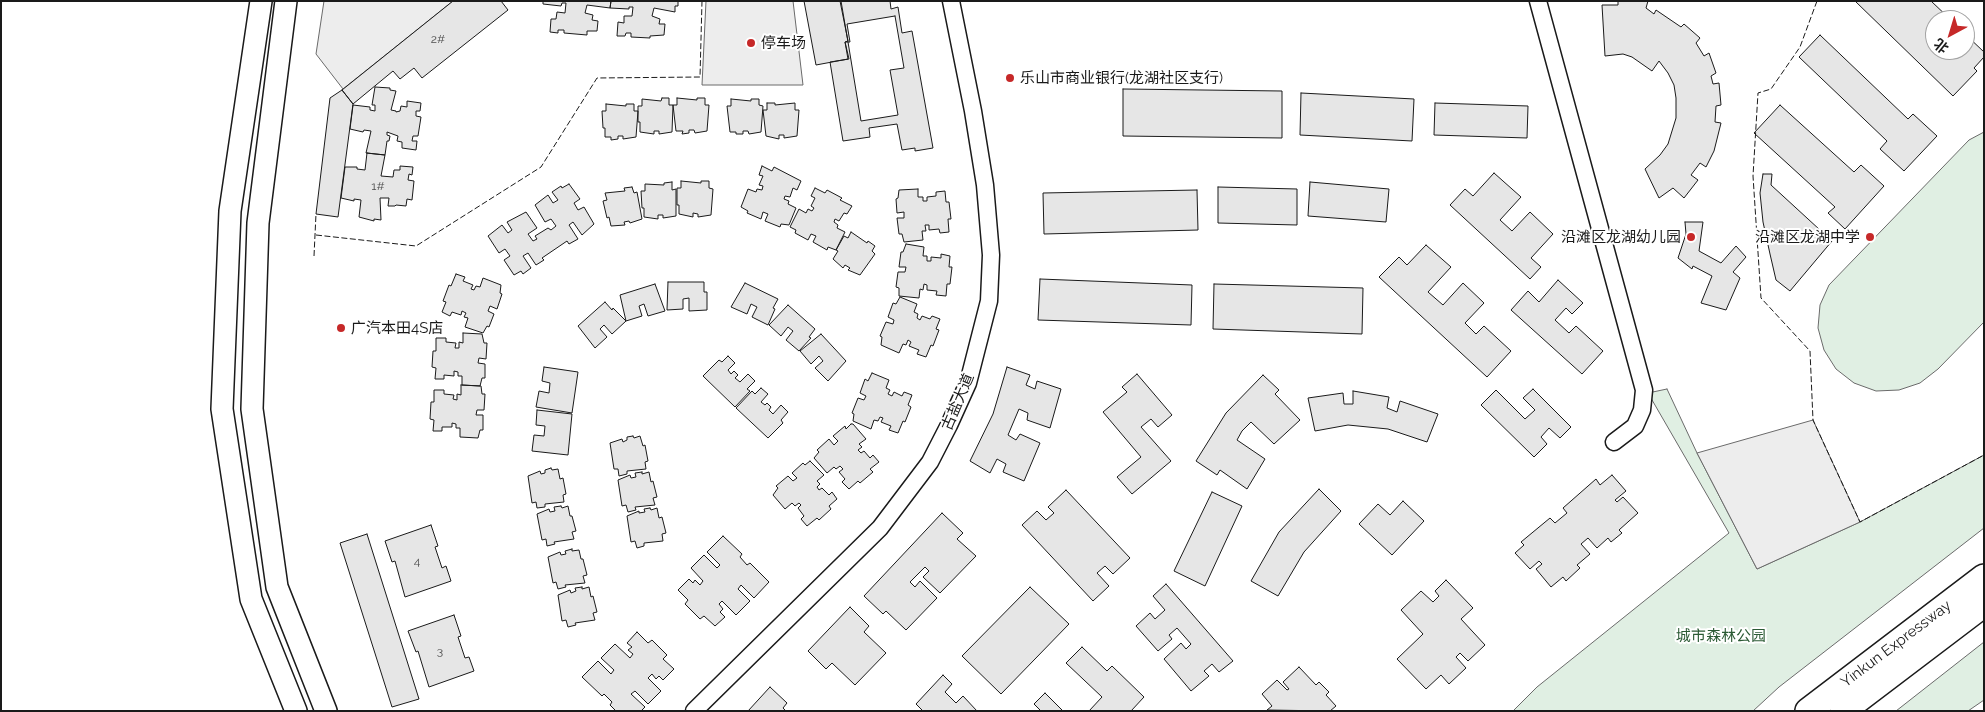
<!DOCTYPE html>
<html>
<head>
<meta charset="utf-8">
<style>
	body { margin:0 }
	#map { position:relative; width:1985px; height:712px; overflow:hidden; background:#fff; font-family:Raleway,"Noto Sans SC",sans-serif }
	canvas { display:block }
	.frame { position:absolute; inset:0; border:2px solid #1a1a1a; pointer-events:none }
	.north { position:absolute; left:1925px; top:10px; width:50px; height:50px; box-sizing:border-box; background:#fff; border:1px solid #a3a3a3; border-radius:50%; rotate:219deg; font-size:14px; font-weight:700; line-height:20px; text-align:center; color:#1a1a1a }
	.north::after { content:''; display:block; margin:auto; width:18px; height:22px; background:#c62828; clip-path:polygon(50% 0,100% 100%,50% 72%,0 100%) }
</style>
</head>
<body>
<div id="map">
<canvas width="1985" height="712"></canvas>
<div class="frame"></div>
<div class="north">北</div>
</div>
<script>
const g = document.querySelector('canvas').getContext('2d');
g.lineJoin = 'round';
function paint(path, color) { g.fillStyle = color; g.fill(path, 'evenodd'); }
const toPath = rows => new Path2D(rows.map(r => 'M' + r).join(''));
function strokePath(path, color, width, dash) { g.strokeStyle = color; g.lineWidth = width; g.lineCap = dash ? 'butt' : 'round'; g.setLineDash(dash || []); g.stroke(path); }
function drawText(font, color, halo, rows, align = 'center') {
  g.font = font + ' Raleway,"Noto Sans SC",sans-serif'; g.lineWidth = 4; g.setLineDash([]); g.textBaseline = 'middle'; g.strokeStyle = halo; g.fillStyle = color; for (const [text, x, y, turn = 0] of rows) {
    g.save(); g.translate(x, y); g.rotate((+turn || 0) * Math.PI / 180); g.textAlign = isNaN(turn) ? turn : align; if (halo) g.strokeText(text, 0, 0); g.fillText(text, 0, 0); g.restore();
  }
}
const green = toPath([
	[1984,132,1984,322,1938,369,1920,383,1899,390,1876,391,1854,383,1836,369,1824,350,1818,328,1820,305,1829,285,1969,140,1984,132],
	[1667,389,1697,453,1757,569,1860,522,1984,455,1984,528,1779,687,1753,711,1513,711,1537,687,1729,533,1648,393,1667,389],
	[1984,642,1984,700,1968,711,1896,711,1984,642]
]);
const parking = toPath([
	[324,1,453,1,343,89,316,54,324,1],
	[706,1,793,1,803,85,702,85,706,1],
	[1813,420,1860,522,1757,569,1697,453,1813,420]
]);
const building = toPath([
	[453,1,501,1,508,10,422,78,414,68,400,79,393,71,353,104,342,90,453,1],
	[543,1,611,1,610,8,587,5,585,13,593,15,592,20,598,21,597,31,587,31,587,35,564,33,564,30,558,30,558,33,550,32,551,19,556,19,557,12,565,13,566,3,562,3,561,6,543,4,543,1],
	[611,1,678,1,678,6,675,6,675,12,654,8,652,16,660,19,659,24,665,24,664,35,650,36,650,38,631,37,631,33,626,33,625,36,617,36,618,22,624,23,624,16,632,16,633,7,629,7,629,9,610,8,611,1],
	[804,1,840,1,848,41,845,42,848,59,816,65,804,1],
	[841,1,890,1,891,9,898,7,902,33,912,31,933,148,915,151,915,148,902,150,897,124,869,128,870,137,843,141,830,62,849,59,845,42,848,42,841,1],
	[895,16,904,68,890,70,898,115,861,121,848,42,850,42,847,24,895,16],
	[1618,1,1648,1,1646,8,1654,14,1656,10,1681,27,1684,24,1700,38,1696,43,1704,56,1709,53,1716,73,1711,76,1713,84,1719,83,1721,105,1716,106,1715,122,1721,123,1714,151,1706,167,1700,163,1691,175,1698,180,1684,198,1673,188,1659,198,1645,169,1660,155,1668,144,1676,118,1676,98,1674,85,1668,73,1659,61,1652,71,1632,57,1623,54,1605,56,1602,5,1618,5,1618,1],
	[1855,1,1931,1,1951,20,1935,20,1935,50,1965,50,1965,34,1984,52,1984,57,1974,68,1977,71,1953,96,1855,1],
	[1820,35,1908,119,1913,114,1937,136,1904,171,1880,149,1887,141,1799,57,1820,35],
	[375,87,390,88,390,90,396,91,391,110,396,111,396,112,400,111,401,106,407,107,407,101,421,103,420,111,416,111,416,116,421,117,418,136,413,136,412,141,417,141,416,150,402,148,402,142,397,141,398,136,387,132,387,135,390,136,389,141,387,141,385,155,366,153,371,131,364,130,363,132,350,129,353,105,370,107,370,110,375,111,375,105,372,105,375,87],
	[1123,89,1282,91,1282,138,1123,136,1123,89],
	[342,90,353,104,338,217,316,214,330,98,342,90],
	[1301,93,1414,99,1412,141,1300,135,1301,93],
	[662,98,669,98,669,105,673,105,672,132,659,134,659,131,654,131,654,134,640,132,640,122,638,122,638,106,642,106,642,99,661,101,662,98],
	[677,98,697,100,697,98,705,98,705,105,709,105,707,131,695,133,694,130,689,130,689,133,682,134,683,131,676,131,673,105,677,105,677,98],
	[731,99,751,101,751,99,759,99,759,105,763,106,761,132,749,134,748,131,743,131,743,134,736,134,736,132,730,132,727,106,731,106,731,99],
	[767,103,775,103,775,105,795,103,795,110,799,110,797,136,784,138,784,135,779,135,779,139,766,136,763,110,767,110,767,103],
	[1435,103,1528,106,1527,138,1434,135,1435,103],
	[606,104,626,106,626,104,634,104,634,111,638,111,636,137,623,139,623,136,618,136,618,139,611,140,611,137,605,137,605,128,603,128,602,111,606,111,606,104],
	[1780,105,1854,172,1861,165,1884,186,1845,229,1828,213,1835,207,1754,133,1780,105],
	[367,153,385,155,381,176,393,177,394,170,400,170,400,166,413,167,412,175,409,174,408,180,414,181,412,200,407,199,406,206,396,205,395,206,388,206,389,198,380,198,381,220,374,219,374,221,359,217,361,200,354,199,354,201,341,198,345,167,357,167,357,169,365,170,367,153],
	[762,166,772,171,774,167,801,181,797,190,793,188,790,197,785,196,784,199,789,201,788,204,796,208,789,225,781,224,780,227,765,221,768,214,763,212,761,219,747,213,748,211,741,207,748,189,756,192,757,189,762,190,763,186,759,185,763,176,759,175,762,166],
	[1494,173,1521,197,1500,220,1512,231,1530,212,1553,234,1531,258,1541,267,1530,279,1450,205,1465,189,1473,196,1494,173],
	[1763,174,1772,174,1771,185,1832,241,1790,291,1776,280,1770,254,1763,222,1760,193,1763,174],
	[681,181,701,183,701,181,709,181,709,188,713,189,711,215,698,217,698,214,693,213,693,217,679,214,679,205,677,205,677,188,681,188,681,181],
	[672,182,672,190,676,189,676,216,663,218,663,215,658,215,658,219,644,217,644,208,642,208,641,191,645,191,645,184,664,185,664,183,672,182],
	[1310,182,1389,189,1386,222,1308,216,1310,182],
	[569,184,580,199,574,203,578,210,584,207,594,224,582,235,573,222,569,225,578,239,569,244,567,241,542,258,544,260,536,265,528,253,523,256,531,268,523,274,521,271,514,275,504,260,510,256,505,249,499,253,488,236,502,225,508,233,512,230,507,222,526,212,537,228,528,234,533,241,537,239,535,236,548,228,551,230,556,226,551,219,545,222,535,205,548,195,553,203,558,200,552,192,561,186,562,188,569,184],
	[632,187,634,193,637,192,642,219,630,223,629,221,624,222,625,225,611,226,609,217,607,218,603,201,607,200,605,193,625,191,624,188,632,187],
	[1218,187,1297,189,1297,225,1218,223,1218,187],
	[815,188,825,193,827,190,842,198,840,200,852,206,847,214,844,213,839,221,835,219,834,222,838,225,837,228,845,232,836,250,828,247,827,250,813,242,816,236,811,234,808,240,795,233,796,230,790,227,799,209,806,213,808,209,812,211,814,208,811,206,815,198,811,196,815,188],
	[918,189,918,197,923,197,923,201,927,201,927,197,936,196,936,192,945,191,946,202,949,202,951,219,948,219,949,232,940,233,939,229,929,230,929,225,925,225,926,231,922,231,923,240,904,242,902,234,899,234,897,218,904,218,904,212,897,213,896,199,898,198,899,190,918,189],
	[1197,190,1198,230,1044,234,1043,193,1197,190],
	[1685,222,1703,222,1699,251,1721,263,1736,246,1746,257,1733,272,1740,278,1726,310,1701,303,1712,276,1693,266,1692,269,1678,258,1686,234,1685,222],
	[851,232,867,243,868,241,875,246,872,251,875,254,860,275,848,270,850,268,845,265,843,268,833,259,838,251,836,250,844,236,848,238,851,232],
	[906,244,924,247,923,256,927,256,927,261,931,261,931,257,941,258,941,254,950,256,949,267,952,267,950,284,947,284,946,296,936,295,937,291,927,290,927,285,924,284,923,290,920,289,919,298,899,296,899,288,896,287,898,272,905,272,906,267,899,267,901,252,903,252,906,244],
	[1426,245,1451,267,1428,292,1443,305,1463,283,1484,303,1465,323,1476,334,1484,326,1511,351,1487,377,1379,277,1399,257,1407,265,1426,245],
	[456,274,465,277,463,281,473,285,471,289,474,290,476,286,480,287,483,278,501,285,500,293,502,294,497,309,490,306,488,311,494,314,489,327,487,326,483,333,465,327,468,318,464,317,466,313,462,311,461,315,452,312,450,316,442,312,446,302,443,301,449,285,451,286,456,274],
	[1040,279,1192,285,1191,325,1038,320,1040,279],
	[1558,280,1583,303,1572,314,1566,308,1555,320,1569,333,1576,326,1603,351,1582,374,1511,310,1528,291,1539,302,1558,280],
	[668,282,704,282,704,292,707,292,707,310,689,311,689,298,683,299,683,309,667,310,668,282],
	[745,283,778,299,773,308,775,309,768,325,752,317,757,307,751,304,747,314,731,307,745,283],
	[655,284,665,311,648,316,644,304,639,306,642,316,626,321,620,295,655,284],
	[1214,284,1363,288,1362,334,1213,329,1214,284],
	[900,297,917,304,914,312,918,314,917,318,920,320,922,316,930,319,932,316,940,319,936,329,939,330,933,346,931,345,926,357,917,354,919,350,909,346,911,342,908,340,906,345,903,344,899,353,881,345,882,337,880,336,886,322,893,324,894,320,888,317,893,303,896,304,900,297],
	[605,302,612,310,613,308,626,321,612,334,604,325,600,329,607,337,595,348,578,326,605,302],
	[788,305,815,329,809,337,811,338,799,351,786,340,793,331,788,327,781,336,769,325,788,305],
	[463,333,482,334,484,343,487,343,486,359,479,358,478,363,485,364,485,378,482,378,480,386,462,385,462,376,458,376,458,372,454,371,454,376,444,375,444,379,435,379,436,368,432,367,433,351,436,351,436,338,446,338,446,342,456,343,455,348,459,348,459,342,463,343,463,333],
	[821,334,846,361,828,381,815,368,823,361,819,356,811,364,800,351,821,334],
	[728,356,735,363,728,370,731,374,734,371,738,375,735,378,740,382,748,374,755,381,747,389,750,391,735,407,703,376,719,360,722,362,728,356],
	[544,367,578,372,572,413,536,407,539,391,549,393,550,383,542,381,544,367],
	[1007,367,1030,375,1026,385,1035,389,1037,381,1061,389,1050,428,1027,420,1028,413,1019,409,1008,435,1016,440,1020,434,1040,443,1024,481,1003,472,1006,464,997,459,990,473,970,461,993,414,1007,367],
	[872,373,889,380,886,388,890,390,888,394,892,396,894,392,902,396,904,392,912,395,908,405,911,407,905,422,903,421,898,433,889,430,891,426,881,422,883,418,880,417,878,421,874,420,871,429,853,421,854,414,852,413,858,398,864,400,866,396,860,393,865,379,868,381,872,373],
	[1137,374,1172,415,1158,427,1151,419,1141,427,1171,461,1132,494,1117,477,1141,457,1103,412,1127,392,1122,387,1137,374],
	[1263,375,1279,390,1275,394,1300,420,1274,444,1251,422,1242,431,1237,440,1265,459,1247,489,1220,470,1217,475,1196,461,1226,413,1263,375],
	[461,385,481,386,482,394,485,394,484,410,477,410,476,415,483,415,483,430,480,430,478,438,460,437,460,428,456,428,456,424,452,423,452,427,442,427,442,431,433,431,434,420,430,419,431,402,434,402,434,390,444,390,444,394,454,395,453,399,457,400,457,394,461,395,461,385],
	[761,388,768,394,761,402,765,405,767,403,771,407,769,410,773,414,781,405,788,412,781,420,783,423,768,438,736,408,752,391,755,394,761,388],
	[1533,389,1571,427,1560,438,1549,428,1541,437,1547,444,1534,457,1481,405,1496,390,1525,419,1535,410,1523,398,1533,389],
	[1353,391,1389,397,1387,408,1397,412,1400,401,1438,414,1427,442,1388,429,1348,425,1315,431,1308,398,1343,393,1344,404,1353,404,1353,391],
	[537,410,572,414,568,455,532,451,534,435,544,436,545,426,536,425,537,410],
	[851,424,853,424,866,439,859,444,862,447,858,450,861,453,864,451,870,458,873,455,879,462,870,469,873,472,860,483,858,481,849,489,842,482,845,479,839,472,843,469,840,466,836,469,834,467,827,473,814,458,819,452,817,450,829,439,834,445,838,441,833,436,845,426,846,429,851,424],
	[633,436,634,438,640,436,643,446,645,445,648,461,645,462,646,469,627,471,627,474,619,476,618,469,614,469,610,443,622,439,623,442,627,440,627,437,633,436],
	[810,461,824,475,817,481,820,484,817,487,819,490,822,488,829,495,832,492,837,499,829,506,831,509,819,520,817,518,807,526,801,519,804,516,798,508,801,505,799,503,795,506,792,503,785,509,773,495,778,488,776,486,788,476,793,481,797,478,792,473,803,463,805,465,810,461],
	[551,468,552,470,558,469,560,479,563,478,566,494,563,495,564,502,545,504,545,507,537,508,536,502,532,503,528,476,540,471,541,474,545,473,545,470,551,468],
	[642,472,642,474,649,472,651,482,653,481,657,497,653,498,655,505,635,507,636,510,628,512,626,505,622,506,618,480,630,475,631,478,636,477,635,473,642,472],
	[1612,475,1626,491,1615,500,1617,502,1623,497,1638,513,1619,530,1622,533,1611,542,1608,538,1597,548,1588,538,1581,544,1590,554,1577,565,1580,568,1566,581,1563,577,1551,587,1536,569,1542,564,1539,561,1530,569,1515,553,1524,545,1521,542,1550,518,1555,523,1567,513,1563,508,1596,479,1600,485,1612,475],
	[1319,489,1341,511,1304,552,1278,596,1251,581,1279,532,1319,489],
	[1066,490,1130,558,1113,574,1105,566,1097,573,1109,586,1093,601,1022,525,1037,511,1046,520,1054,513,1048,507,1066,490],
	[1212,492,1242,506,1205,586,1174,571,1212,492],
	[1403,501,1424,521,1392,555,1359,524,1378,504,1390,515,1403,501],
	[561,506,562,508,568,506,570,516,572,516,576,531,572,532,574,539,554,542,555,544,547,546,546,539,542,540,537,514,549,509,550,512,555,511,554,507,561,506],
	[650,508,651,510,657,508,659,518,662,517,666,533,662,534,663,541,644,543,644,546,637,548,635,541,631,542,627,516,639,511,639,513,645,512,644,509,650,508],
	[942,513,963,533,957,539,976,556,940,593,923,577,929,571,925,567,910,582,915,587,920,581,937,598,906,630,886,611,883,614,864,596,942,513],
	[431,525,438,546,435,547,442,568,446,566,451,581,405,597,395,561,392,562,385,541,431,525],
	[367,534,419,699,392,707,340,543,367,534],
	[723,536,742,554,740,557,747,565,750,563,769,582,754,598,741,585,738,589,750,601,736,615,722,601,719,604,723,609,720,612,725,617,715,626,704,616,700,619,685,604,688,600,678,590,689,579,693,583,695,580,700,585,703,581,691,568,704,555,717,568,720,565,707,552,723,536],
	[572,549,572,551,579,550,581,559,583,559,587,575,583,576,585,583,565,585,566,587,558,589,556,582,553,583,548,557,560,552,561,555,566,554,565,551,572,549],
	[1446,580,1473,608,1461,619,1485,645,1468,661,1460,653,1456,657,1466,668,1449,684,1441,675,1426,689,1397,659,1423,634,1401,610,1421,591,1433,602,1439,596,1435,591,1446,580],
	[1166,584,1233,661,1219,672,1212,664,1204,671,1209,676,1191,691,1164,659,1181,643,1186,649,1191,644,1177,628,1169,635,1172,639,1158,651,1136,626,1150,613,1155,619,1165,610,1153,596,1166,584],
	[582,587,582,589,589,587,591,597,593,596,597,612,593,613,595,620,575,623,576,625,568,627,566,620,562,621,558,595,570,590,571,593,576,591,575,588,582,587],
	[1030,587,1069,624,1001,694,962,656,1030,587],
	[850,607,869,626,864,632,886,653,855,685,832,663,826,669,808,651,850,607],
	[454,615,461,636,458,637,465,658,469,657,474,671,429,687,418,651,416,652,408,631,454,615],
	[637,632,648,643,652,640,667,655,663,659,674,669,663,680,659,676,656,679,652,674,648,678,661,691,648,704,635,691,631,694,645,707,641,711,616,711,610,705,612,702,604,694,602,696,582,677,598,661,611,674,614,670,601,658,615,644,630,658,633,654,628,650,632,647,627,643,637,632],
	[1082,647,1107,671,1112,666,1144,697,1131,711,1089,711,1102,697,1066,663,1082,647],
	[1299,667,1316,685,1319,682,1329,692,1326,695,1336,706,1330,711,1267,710,1272,706,1262,694,1277,680,1287,690,1289,689,1283,682,1299,667],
	[943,675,952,684,945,692,956,703,963,696,977,711,923,711,916,704,943,675],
	[770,687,787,703,783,708,786,711,748,711,770,687],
	[1045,693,1063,711,1041,711,1034,704,1045,693]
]);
const minor = toPath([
	[1538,1,1644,390,1642,410,1635,426,1614,442],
	[694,711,880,528,930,462,949,425,968,383,989,301,991,255,985,185,973,111,951,1]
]);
const major = toPath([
	[261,1,230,211,222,409,251,599,296,711],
	[286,1,258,223,252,409,277,587,326,711]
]);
const highway = toPath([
	[1808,711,1984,577],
	[1843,711,1984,604]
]);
const fence = toPath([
	[1817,1,1800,47,1771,89,1758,93,1753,176,1761,298,1810,351,1813,420,1860,522,1984,455],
	[316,235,416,246,541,167,597,78,700,77,702,1],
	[314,256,316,214]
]);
const markers = [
	[751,43,5,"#c62828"],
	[1010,78,5,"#c62828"],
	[1691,237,5,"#c62828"],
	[1870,237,5,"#c62828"],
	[341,328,5,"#c62828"]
];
const numberNames = [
	["2#",438,39],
	["1#",378,186],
	["4",417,561],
	["3",440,651]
];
const poiNames = [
	["停车场",761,43],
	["乐山市商业银行(龙湖社区支行)",1020,78],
	["沿滩区龙湖幼儿园",1681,237,"right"],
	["沿滩区龙湖中学",1860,237,"right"],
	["广汽本田4S店",351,328]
];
const streetNames = [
	["古盐大道",958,402,-67],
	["Yinkun Expressway",1896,644,-37]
];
const parkNames = [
	["城市森林公园",1721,636]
];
paint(green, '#e0efe3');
strokePath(green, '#6a6a6a', 1);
paint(parking, '#ededed');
strokePath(parking, '#6a6a6a', 1);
paint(building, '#e6e6e6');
strokePath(building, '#1a1a1a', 1);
strokePath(minor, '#1a1a1a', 19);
strokePath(major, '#1a1a1a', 24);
strokePath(highway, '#1a1a1a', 28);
strokePath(minor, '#fff', 16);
strokePath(major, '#fff', 21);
strokePath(highway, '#fff', 25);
strokePath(fence, '#1a1a1a', 1, [6, 2.5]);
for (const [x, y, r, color] of markers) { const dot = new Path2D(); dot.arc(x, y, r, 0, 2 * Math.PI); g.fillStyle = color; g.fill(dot); strokePath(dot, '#fff', 2); }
drawText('12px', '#4d4d4d', null, numberNames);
drawText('15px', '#1a1a1a', '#fff', poiNames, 'left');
drawText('15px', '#1a1a1a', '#fff', streetNames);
drawText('15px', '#2b5a34', '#fff', parkNames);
</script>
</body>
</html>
